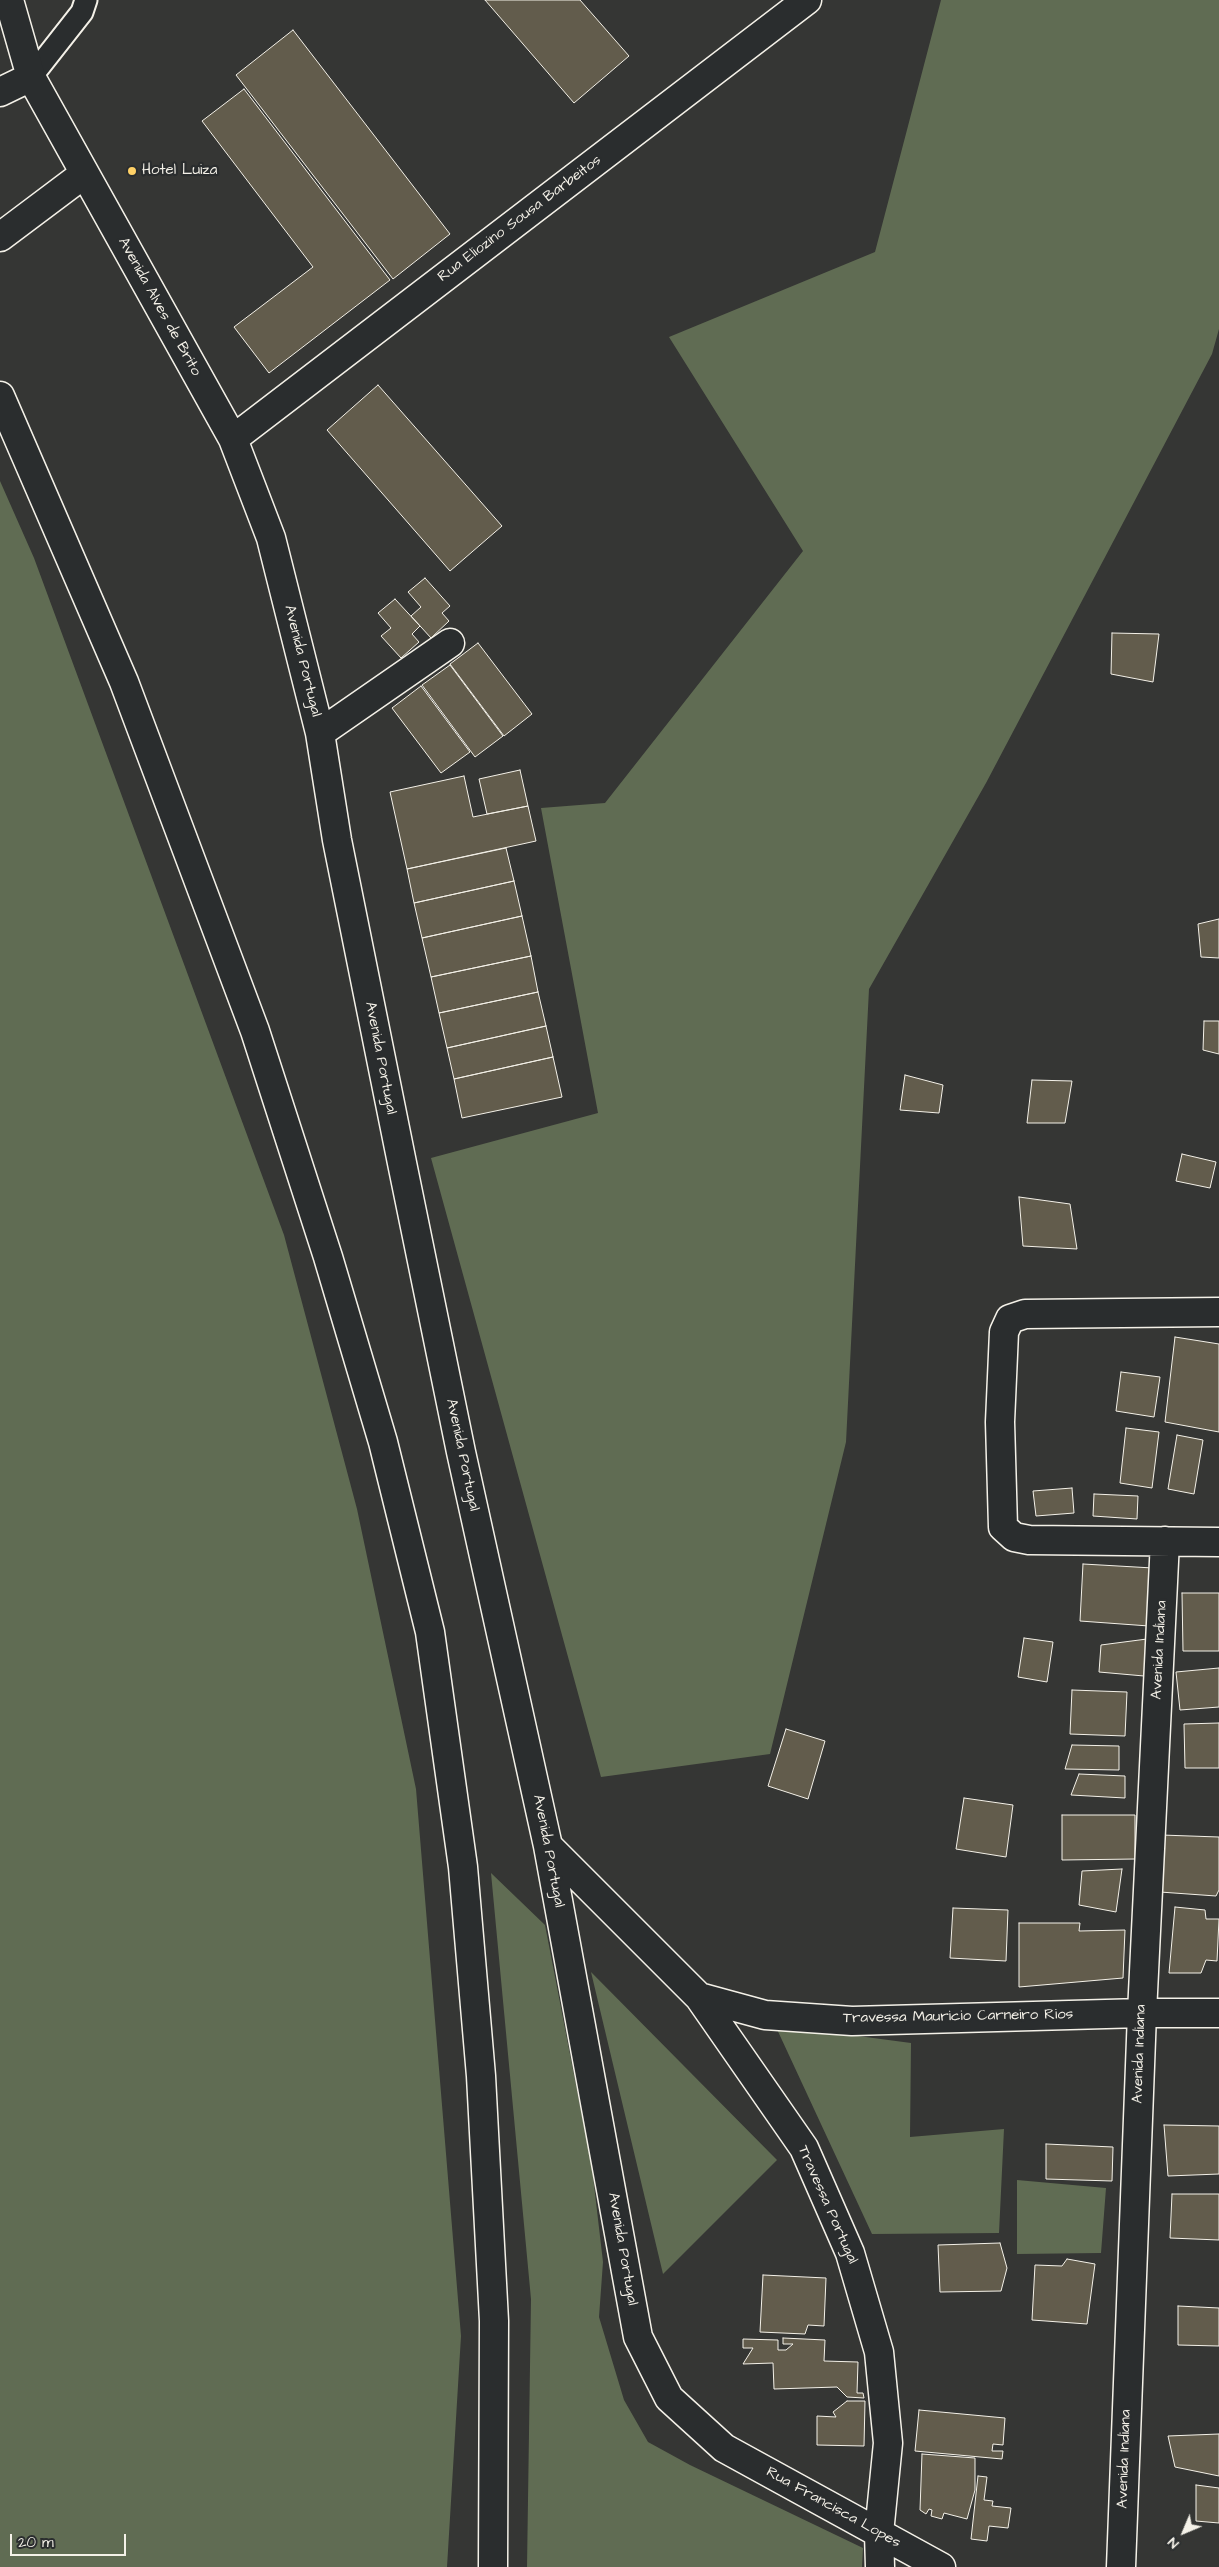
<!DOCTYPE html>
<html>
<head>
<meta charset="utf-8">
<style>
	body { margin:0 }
	#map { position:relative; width:1219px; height:2567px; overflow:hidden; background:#353634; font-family:"Architects Daughter",sans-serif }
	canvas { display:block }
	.north { position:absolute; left:1159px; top:2507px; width:50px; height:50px; -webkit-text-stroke:4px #2a2d2e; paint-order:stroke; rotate:225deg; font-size:14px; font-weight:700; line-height:20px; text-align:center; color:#f4f1e8 }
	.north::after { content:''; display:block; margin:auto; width:18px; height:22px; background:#f4f1e8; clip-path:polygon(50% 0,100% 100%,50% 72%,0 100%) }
	.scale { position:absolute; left:10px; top:2534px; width:116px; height:22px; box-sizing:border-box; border:2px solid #f4f1e8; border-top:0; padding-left:6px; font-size:15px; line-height:18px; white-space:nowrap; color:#f4f1e8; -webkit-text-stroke:4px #2a2d2e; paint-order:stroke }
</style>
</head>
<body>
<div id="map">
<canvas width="1219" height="2567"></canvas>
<div class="north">N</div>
<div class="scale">20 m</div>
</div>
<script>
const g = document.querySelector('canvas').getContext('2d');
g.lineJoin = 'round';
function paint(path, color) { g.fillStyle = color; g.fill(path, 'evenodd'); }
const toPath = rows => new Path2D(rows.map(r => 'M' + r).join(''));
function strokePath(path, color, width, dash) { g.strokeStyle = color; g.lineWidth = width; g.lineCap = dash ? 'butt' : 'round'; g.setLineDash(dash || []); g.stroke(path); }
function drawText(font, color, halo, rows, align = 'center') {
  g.font = font + ' "Architects Daughter",sans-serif'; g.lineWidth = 4.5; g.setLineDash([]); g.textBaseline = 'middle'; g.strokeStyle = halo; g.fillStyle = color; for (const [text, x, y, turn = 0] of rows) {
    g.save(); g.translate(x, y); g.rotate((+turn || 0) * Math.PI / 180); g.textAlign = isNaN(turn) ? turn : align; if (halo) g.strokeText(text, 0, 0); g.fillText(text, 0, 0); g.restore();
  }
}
const green = toPath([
	[941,0,1219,0,1219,329,1212,354,986,783,869,989,846,1442,770,1754,601,1777,431,1158,598,1113,541,808,605,803,803,551,669,337,875,252],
	[0,481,34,558,284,1235,357,1509,416,1789,461,2336,447,2567,0,2567],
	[491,1873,545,1925,592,2168,603,2262,599,2317,624,2400,648,2442,690,2465,863,2548,862,2567,527,2567,531,2299],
	[591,1972,777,2160,663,2274],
	[775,2025,911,2043,910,2137,1004,2129,999,2233,872,2234],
	[1017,2180,1106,2188,1101,2253,1017,2254]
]);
const building = toPath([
	[485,0,580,0,629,56,574,103,485,0],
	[293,30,450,234,393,279,236,75,293,30],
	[244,89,390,280,269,373,234,327,313,267,202,121,244,89],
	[378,385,502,526,450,571,327,430,378,385],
	[425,578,450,606,442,613,449,621,431,638,411,616,421,607,408,592,425,578],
	[395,599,420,626,412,634,419,642,401,658,381,636,391,628,378,613,395,599],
	[1112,633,1159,634,1153,682,1111,674,1112,633],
	[478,643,532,714,504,736,450,664,478,643],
	[450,665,503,736,475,757,422,685,450,665],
	[421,686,470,752,441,773,392,708,421,686],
	[520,770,528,806,487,814,479,779,520,770],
	[464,776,473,817,528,806,536,841,407,869,390,792,464,776],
	[506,848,514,881,414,903,407,869,506,848],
	[514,881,522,916,422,938,414,903,514,881],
	[522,916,531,956,431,977,422,938,522,916],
	[1219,919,1219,958,1201,957,1198,924,1219,919],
	[531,956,538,992,439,1013,431,977,531,956],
	[538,992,546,1026,447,1048,439,1013,538,992],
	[1204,1021,1219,1021,1219,1054,1203,1050,1204,1021],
	[546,1026,553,1057,454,1079,447,1048,546,1026],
	[553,1057,562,1097,462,1118,454,1079,553,1057],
	[905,1075,943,1085,939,1113,900,1110,905,1075],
	[1032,1080,1072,1081,1065,1123,1027,1123,1032,1080],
	[1182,1154,1216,1162,1210,1188,1176,1181,1182,1154],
	[1019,1197,1070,1204,1077,1249,1023,1246,1019,1197],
	[1175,1337,1219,1344,1219,1432,1165,1422,1175,1337],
	[1121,1372,1160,1377,1154,1417,1116,1411,1121,1372],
	[1126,1428,1159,1432,1152,1488,1120,1483,1126,1428],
	[1177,1435,1203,1440,1194,1494,1168,1489,1177,1435],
	[1072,1488,1074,1513,1036,1516,1033,1491,1072,1488],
	[1094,1494,1138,1496,1137,1519,1093,1516,1094,1494],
	[1083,1564,1153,1568,1149,1626,1080,1621,1083,1564],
	[1182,1593,1219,1593,1219,1651,1183,1651,1182,1593],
	[1024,1638,1053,1642,1047,1682,1018,1677,1024,1638],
	[1147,1639,1144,1676,1099,1672,1101,1645,1147,1639],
	[1219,1668,1219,1707,1180,1710,1176,1672,1219,1668],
	[1072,1690,1127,1692,1125,1736,1070,1734,1072,1690],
	[1219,1723,1219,1768,1185,1768,1184,1724,1219,1723],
	[786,1729,825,1741,808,1799,768,1786,786,1729],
	[1072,1745,1119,1746,1119,1770,1065,1769,1072,1745],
	[1079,1774,1125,1776,1125,1798,1071,1795,1079,1774],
	[964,1798,1013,1805,1006,1857,956,1849,964,1798],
	[1062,1815,1135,1815,1135,1859,1062,1860,1062,1815],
	[1161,1835,1219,1837,1219,1890,1216,1896,1160,1892,1161,1835],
	[1122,1869,1116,1912,1079,1905,1082,1871,1122,1869],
	[1175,1907,1205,1910,1206,1919,1219,1919,1217,1961,1206,1960,1201,1973,1169,1973,1175,1907],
	[953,1908,1008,1910,1006,1961,950,1958,953,1908],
	[1019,1923,1080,1923,1079,1931,1125,1930,1123,1978,1019,1987,1019,1923],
	[1164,2125,1219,2126,1219,2174,1168,2176,1164,2125],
	[1046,2144,1113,2147,1112,2181,1046,2179,1046,2144],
	[1172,2194,1219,2194,1219,2240,1170,2238,1172,2194],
	[1000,2243,1007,2268,1001,2291,940,2292,938,2245,1000,2243],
	[1067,2259,1095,2264,1087,2324,1032,2320,1035,2265,1062,2266,1067,2259],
	[763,2275,826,2278,824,2326,808,2325,805,2334,760,2332,763,2275],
	[1178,2306,1219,2308,1219,2346,1178,2345,1178,2306],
	[783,2338,825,2340,824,2361,858,2362,857,2393,863,2393,864,2398,847,2397,837,2387,774,2389,773,2363,743,2364,753,2348,743,2348,743,2339,778,2340,778,2350,786,2350,793,2344,783,2344,783,2338],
	[847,2401,865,2401,864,2446,817,2445,817,2416,836,2417,833,2412,847,2401],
	[919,2410,1005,2418,1003,2445,993,2444,992,2451,1003,2451,1002,2459,915,2451,919,2410],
	[1219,2434,1219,2476,1175,2467,1168,2436,1219,2434],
	[922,2454,975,2458,975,2490,967,2519,944,2513,942,2519,931,2516,932,2510,929,2509,926,2514,920,2510,922,2454],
	[978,2476,987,2477,984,2500,993,2501,992,2506,1011,2508,1008,2528,989,2526,987,2541,971,2539,978,2476],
	[1196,2485,1219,2488,1219,2523,1196,2521,1196,2485]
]);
const lane = toPath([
	[31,77,82,12,86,0]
]);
const street = toPath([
	[9,0,31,77,233,439,271,538,320,733,337,840,402,1163,461,1452,548,1846,638,2337,669,2398,724,2448,941,2567],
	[0,92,31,77],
	[0,237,84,174],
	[233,439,807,0],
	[320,733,450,643],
	[1219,1312,1025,1314,1010,1319,1004,1332,1000,1422,1003,1527,1014,1537,1029,1540,1219,1542],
	[548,1846,699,1997,804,2148,850,2253,879,2352,888,2443,879,2533,880,2567],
	[699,1997,765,2015,852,2021,1142,2013,1219,2013],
	[1121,2567,1142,2013,1165,1541]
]);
const primary = toPath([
	[0,396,124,682,255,1031,328,1257,383,1442,430,1632,463,1867,481,2076,494,2321,493,2567]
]);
const markers = [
	[132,171,5,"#ffd166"]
];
const poiNames = [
	["Hotel Luiza",142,171]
];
const streetNames = [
	["Rua Eliozino Sousa Barbeitos",520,219,-37],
	["Avenida Alves de Brito",159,307,61],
	["Avenida Portugal",302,661,76],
	["Avenida Portugal",380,1058,79],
	["Avenida Portugal",462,1455,78],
	["Avenida Indiana",1160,1650,-87],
	["Avenida Portugal",548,1851,79],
	["Travessa Mauricio Carneiro Rios",958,2017,-1],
	["Avenida Indiana",1140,2054,-88],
	["Travessa Portugal",827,2205,66],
	["Avenida Portugal",622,2249,80],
	["Avenida Indiana",1125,2459,-88],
	["Rua Francisca Lopes",833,2508,29]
];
paint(green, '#606c53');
paint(building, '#625c4c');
strokePath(building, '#f4f1e8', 1);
strokePath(lane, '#f4f1e8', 25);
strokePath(street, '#f4f1e8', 31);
strokePath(primary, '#f4f1e8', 31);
strokePath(lane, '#2a2d2e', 21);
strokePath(street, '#2a2d2e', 28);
strokePath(primary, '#2a2d2e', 28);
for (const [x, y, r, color] of markers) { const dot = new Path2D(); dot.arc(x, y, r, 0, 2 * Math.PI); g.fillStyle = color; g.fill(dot); strokePath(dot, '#2a2d2e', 2); }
drawText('15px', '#f4f1e8', '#2a2d2e', poiNames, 'left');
drawText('15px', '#f4f1e8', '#2a2d2e', streetNames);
</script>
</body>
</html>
